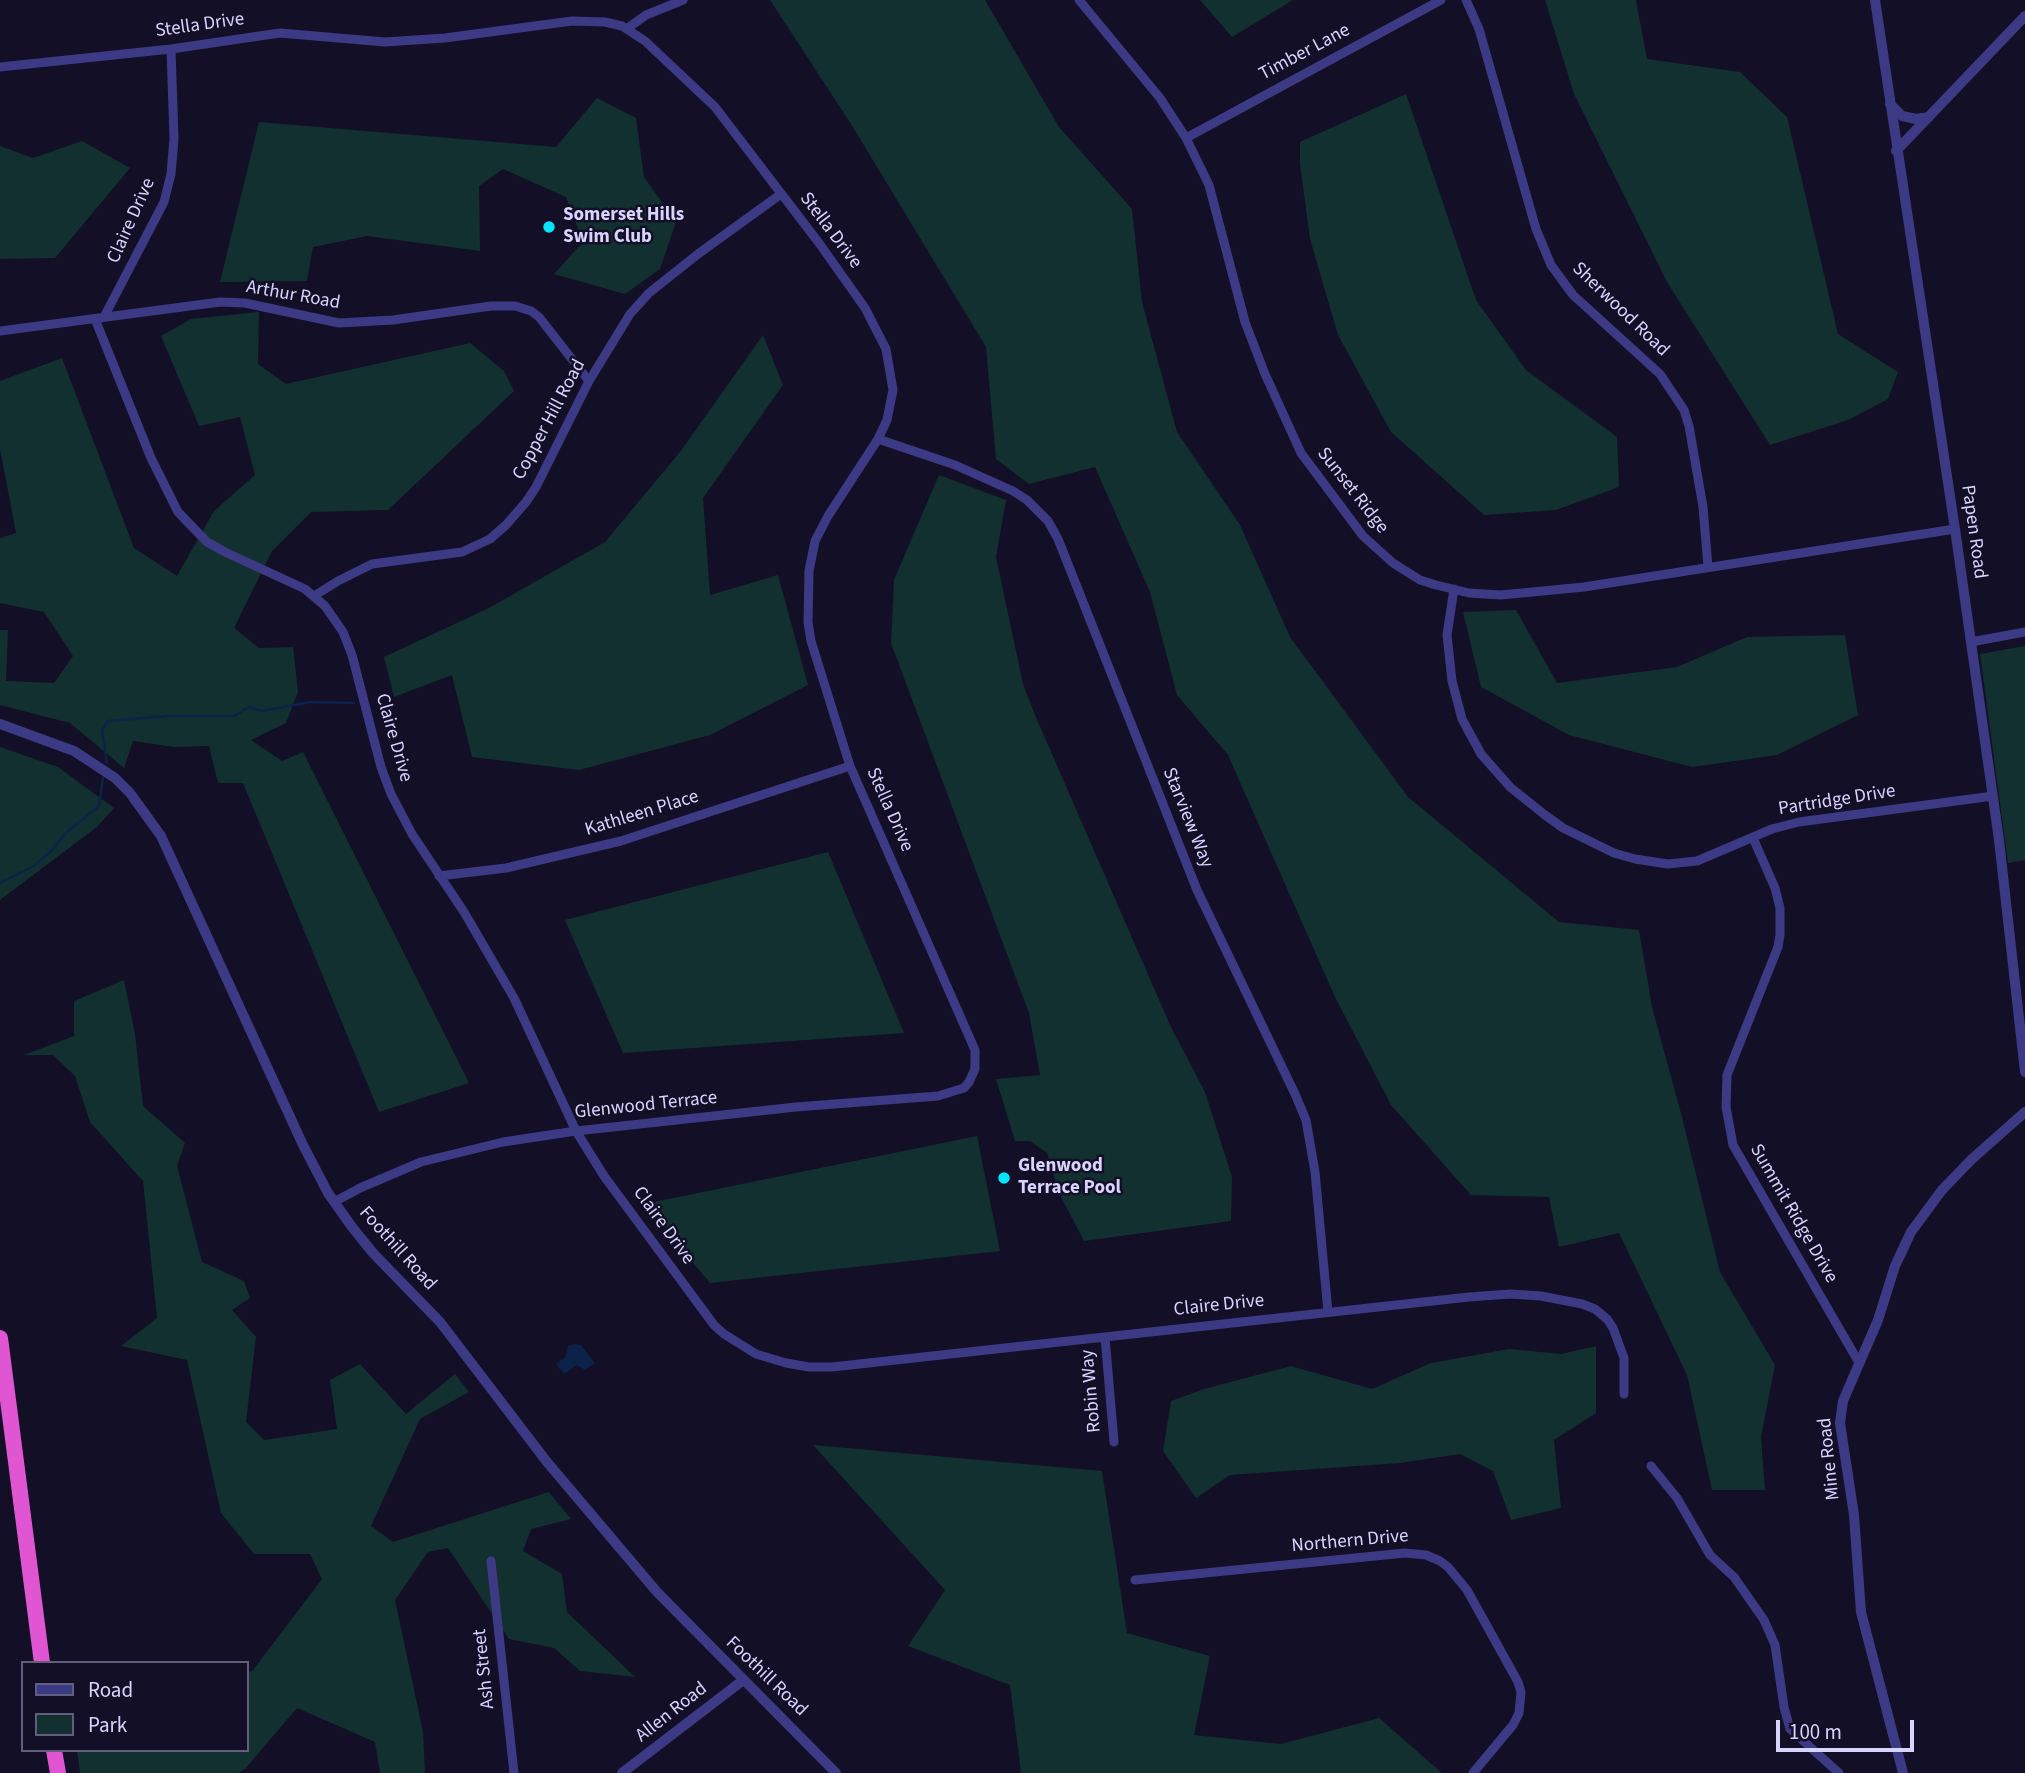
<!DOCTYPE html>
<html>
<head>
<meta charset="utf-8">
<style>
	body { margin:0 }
	#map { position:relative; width:2025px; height:1773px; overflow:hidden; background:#130f26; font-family:"Source Sans 3",sans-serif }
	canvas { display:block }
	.legend { position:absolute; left:21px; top:1661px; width:228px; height:91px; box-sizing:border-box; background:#130f26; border:2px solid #625e7d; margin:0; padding:9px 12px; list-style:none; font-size:21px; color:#d9d4ff }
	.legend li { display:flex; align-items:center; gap:14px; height:35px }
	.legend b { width:35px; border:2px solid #625e7d }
	.scale { position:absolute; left:1776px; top:1720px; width:138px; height:32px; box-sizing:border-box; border:4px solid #d9d4ff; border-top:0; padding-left:9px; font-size:21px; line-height:24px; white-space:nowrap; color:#d9d4ff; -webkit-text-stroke:5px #130f26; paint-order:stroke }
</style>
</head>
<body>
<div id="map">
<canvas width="2025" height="1773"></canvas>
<ul class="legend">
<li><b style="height:9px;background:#3d3a85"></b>Road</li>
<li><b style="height:19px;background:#12302f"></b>Park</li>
</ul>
<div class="scale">100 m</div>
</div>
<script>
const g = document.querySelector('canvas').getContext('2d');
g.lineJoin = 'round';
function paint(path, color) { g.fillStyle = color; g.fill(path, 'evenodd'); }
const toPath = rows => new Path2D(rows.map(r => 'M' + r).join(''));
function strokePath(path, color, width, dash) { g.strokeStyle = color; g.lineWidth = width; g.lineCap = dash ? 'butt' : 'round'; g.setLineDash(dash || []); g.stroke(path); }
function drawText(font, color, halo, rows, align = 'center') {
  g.font = font + ' "Source Sans 3",sans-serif'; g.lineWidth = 5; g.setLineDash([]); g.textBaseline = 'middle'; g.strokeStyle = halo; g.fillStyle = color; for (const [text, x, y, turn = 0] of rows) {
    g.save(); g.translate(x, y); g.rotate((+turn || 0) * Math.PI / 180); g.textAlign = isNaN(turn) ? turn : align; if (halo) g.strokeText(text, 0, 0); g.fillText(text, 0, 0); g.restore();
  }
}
const green = toPath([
	[770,0,985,0,1059,127,1132,209,1142,302,1177,432,1240,525,1290,637,1408,797,1559,922,1639,930,1652,1007,1682,1117,1720,1272,1775,1365,1761,1437,1765,1490,1712,1490,1687,1375,1619,1233,1559,1247,1549,1197,1471,1195,1391,1105,1335,997,1228,755,1177,695,1150,592,1095,467,1029,484,996,459,986,347,851,124],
	[1200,0,1293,0,1232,37],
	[1545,0,1636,0,1647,59,1740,72,1787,117,1838,334,1898,372,1888,399,1848,420,1770,445,1667,282,1574,94],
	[1406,94,1476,300,1526,370,1617,437,1619,487,1556,510,1484,515,1391,432,1338,335,1310,239,1300,164,1300,142],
	[597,98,636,118,644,177,676,222,660,269,625,294,554,274,583,242,566,197,503,169,479,186,480,251,367,236,313,247,307,281,220,282,259,122,556,147],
	[82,141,130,168,55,258,0,259,0,146,33,158],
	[259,312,258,364,286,384,470,343,504,371,514,391,388,510,311,512,272,551,234,628,259,648,293,647,298,692,286,723,251,740,282,761,303,752,469,1083,379,1112,243,783,218,783,209,746,174,747,133,741,124,768,70,723,0,705,0,630,8,630,6,681,54,683,73,656,44,612,0,603,0,538,16,533,0,449,0,381,62,358,134,548,177,576,214,511,255,475,240,417,199,426,161,336,191,319],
	[763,335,783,385,703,498,710,595,778,575,808,685,710,735,579,770,472,757,452,675,394,697,384,657,489,608,605,542,680,452],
	[939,475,1006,500,996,557,1023,684,1035,715,1170,1025,1205,1092,1232,1177,1231,1221,1084,1241,1059,1193,1047,1153,1030,1141,1015,1141,996,1079,1040,1075,1029,1013,891,643,894,580],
	[1516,610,1557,683,1677,667,1747,637,1845,635,1858,715,1777,755,1692,767,1569,735,1481,687,1463,612],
	[2025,646,2025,860,2008,863,1980,654],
	[0,747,58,767,114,808,97,827,0,900],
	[828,852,904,1033,623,1053,565,920],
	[124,980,135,1034,143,1106,185,1143,177,1166,202,1262,244,1281,250,1298,232,1310,256,1337,246,1422,264,1440,337,1429,330,1380,360,1364,406,1414,455,1374,469,1392,420,1419,371,1526,393,1542,549,1492,571,1519,531,1529,523,1551,562,1574,567,1612,635,1677,580,1671,554,1648,509,1639,448,1548,428,1552,395,1600,423,1732,425,1773,380,1773,375,1742,297,1708,245,1769,238,1773,80,1773,77,1750,247,1750,247,1673,253,1670,322,1579,310,1554,254,1554,221,1513,187,1360,121,1346,157,1318,143,1181,90,1122,75,1076,53,1055,24,1055,74,1036,74,1001],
	[977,1136,1000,1251,710,1283,644,1204],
	[1596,1346,1596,1413,1554,1440,1561,1508,1511,1520,1493,1471,1460,1454,1400,1463,1230,1475,1196,1498,1163,1451,1171,1401,1204,1389,1291,1366,1372,1389,1431,1363,1509,1349,1561,1354],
	[813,1445,1102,1471,1127,1633,1210,1656,1194,1735,1281,1744,1379,1718,1442,1773,1021,1773,1010,1685,908,1646,945,1590]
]);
const water = toPath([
	[574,1344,581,1345,595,1363,585,1370,577,1365,564,1374,556,1364,565,1357,568,1346]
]);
const stream = toPath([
	[107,763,102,730,108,721,168,716,234,716,249,707,261,711,311,702,354,703],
	[0,883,34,866,51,851,68,831,99,806,103,778]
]);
const minor = toPath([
	[1079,0,1160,98,1186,138,1209,185,1245,322,1265,374,1301,453,1363,536,1393,563,1420,580,1436,585,1469,593,1501,595,1584,587,1955,529],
	[1466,0,1479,29,1536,229,1551,265,1573,295,1660,374,1684,410,1689,426,1703,507,1708,567],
	[628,28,646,15,683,0],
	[0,67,171,49,280,33,385,42,445,38,572,21,605,22,622,26,645,41,715,107,819,243,865,308,886,349,893,390,887,420,878,439,828,516,815,541,809,571,808,622,811,641,850,766,975,1050,975,1069,969,1082,964,1088,938,1096,796,1107,576,1131,503,1142,421,1162,360,1188,334,1202],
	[1186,138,1441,0],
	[104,317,164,202,171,174,174,139,171,49],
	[95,319,151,458,178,512,207,542,227,553,305,589,325,606,343,632,352,655,381,767,391,794,412,834,464,912,514,998,576,1131,604,1176,714,1325,724,1334,756,1354,786,1363,809,1367,832,1367,1469,1297,1510,1294,1541,1296,1582,1304,1595,1309,1607,1319,1613,1328,1624,1358,1624,1394],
	[0,331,220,302,245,303,339,323,393,320,491,306,515,306,531,311,539,317,589,381],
	[878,439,955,465,1013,491,1027,500,1048,521,1058,539,1197,890,1295,1094,1306,1120,1315,1172,1328,1312],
	[1454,589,1447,635,1452,681,1462,719,1481,754,1510,787,1545,815,1563,828,1614,853,1635,859,1668,864,1697,861,1772,829,1799,822,1993,796],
	[314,596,338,581,372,564,462,552,490,539,506,525,526,502,536,487,589,381,630,314,649,293,698,254,781,194],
	[1971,642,2025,632],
	[1753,838,1775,888,1780,908,1780,935,1778,947,1727,1075,1726,1107,1733,1145,1858,1361],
	[439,876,506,868,621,841,850,766],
	[1105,1337,1114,1442],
	[1651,1466,1677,1498,1710,1555,1734,1577,1764,1620,1775,1645,1784,1707,1790,1729,1839,1773],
	[491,1561,514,1773],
	[1135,1580,1405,1553,1426,1555,1440,1561,1448,1567,1467,1590,1518,1682,1521,1692,1519,1713,1513,1725,1473,1773]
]);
const tertiary = toPath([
	[1875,0,1955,529,1999,840,2025,1072],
	[1890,104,1902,116,1916,119,1929,117],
	[1896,151,2025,16],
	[0,724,74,751,115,778,130,793,161,836,303,1145,328,1193,352,1227,373,1253,440,1322,547,1462,657,1592,836,1773],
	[622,1773,742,1681],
	[1903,1773,1861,1612,1854,1515,1840,1423,1843,1401,1878,1320,1895,1266,1911,1232,1942,1190,1972,1159,2025,1112]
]);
const trunk = toPath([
	[0,1338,42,1663],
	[54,1750,58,1773]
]);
const markers = [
	[549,227,7,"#00e5ff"],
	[1004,1178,7,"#00e5ff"]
];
const streetNames = [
	["Stella Drive",200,26,-8],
	["Timber Lane",1305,53,-28],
	["Claire Drive",132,221,-66],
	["Stella Drive",830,231,53],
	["Arthur Road",293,296,10],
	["Sherwood Road",1620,310,44],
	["Copper Hill Road",550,420,-62],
	["Sunset Ridge",1352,491,52],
	["Papen Road",1973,532,82],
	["Claire Drive",393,738,74],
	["Partridge Drive",1837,801,-9],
	["Stella Drive",889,810,66],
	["Kathleen Place",642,814,-17],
	["Starview Way",1187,818,68],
	["Glenwood Terrace",646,1106,-6],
	["Summit Ridge Drive",1793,1214,60],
	["Claire Drive",663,1226,54],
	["Foothill Road",397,1249,48],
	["Claire Drive",1219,1306,-6],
	["Robin Way",1092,1391,-95],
	["Mine Road",1830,1459,-96],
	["Northern Drive",1350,1542,-5],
	["Ash Street",485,1669,-96],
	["Foothill Road",766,1677,44],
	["Allen Road",672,1713,-38]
];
const poiNames = [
	["Somerset Hills",563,216],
	["Swim Club",563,238],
	["Glenwood",1018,1167],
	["Terrace Pool",1018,1189]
];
paint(green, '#12302f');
paint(water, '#0c2248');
strokePath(stream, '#0c2248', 2.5);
strokePath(minor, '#3d3a85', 9);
strokePath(tertiary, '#3d3a85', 10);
strokePath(trunk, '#e055d1', 16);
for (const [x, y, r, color] of markers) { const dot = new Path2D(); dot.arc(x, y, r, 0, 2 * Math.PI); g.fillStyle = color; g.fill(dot); strokePath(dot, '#130f26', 2.5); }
drawText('19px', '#d9d4ff', '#130f26', streetNames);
drawText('bold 19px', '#d9d4ff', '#130f26', poiNames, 'left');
</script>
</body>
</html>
